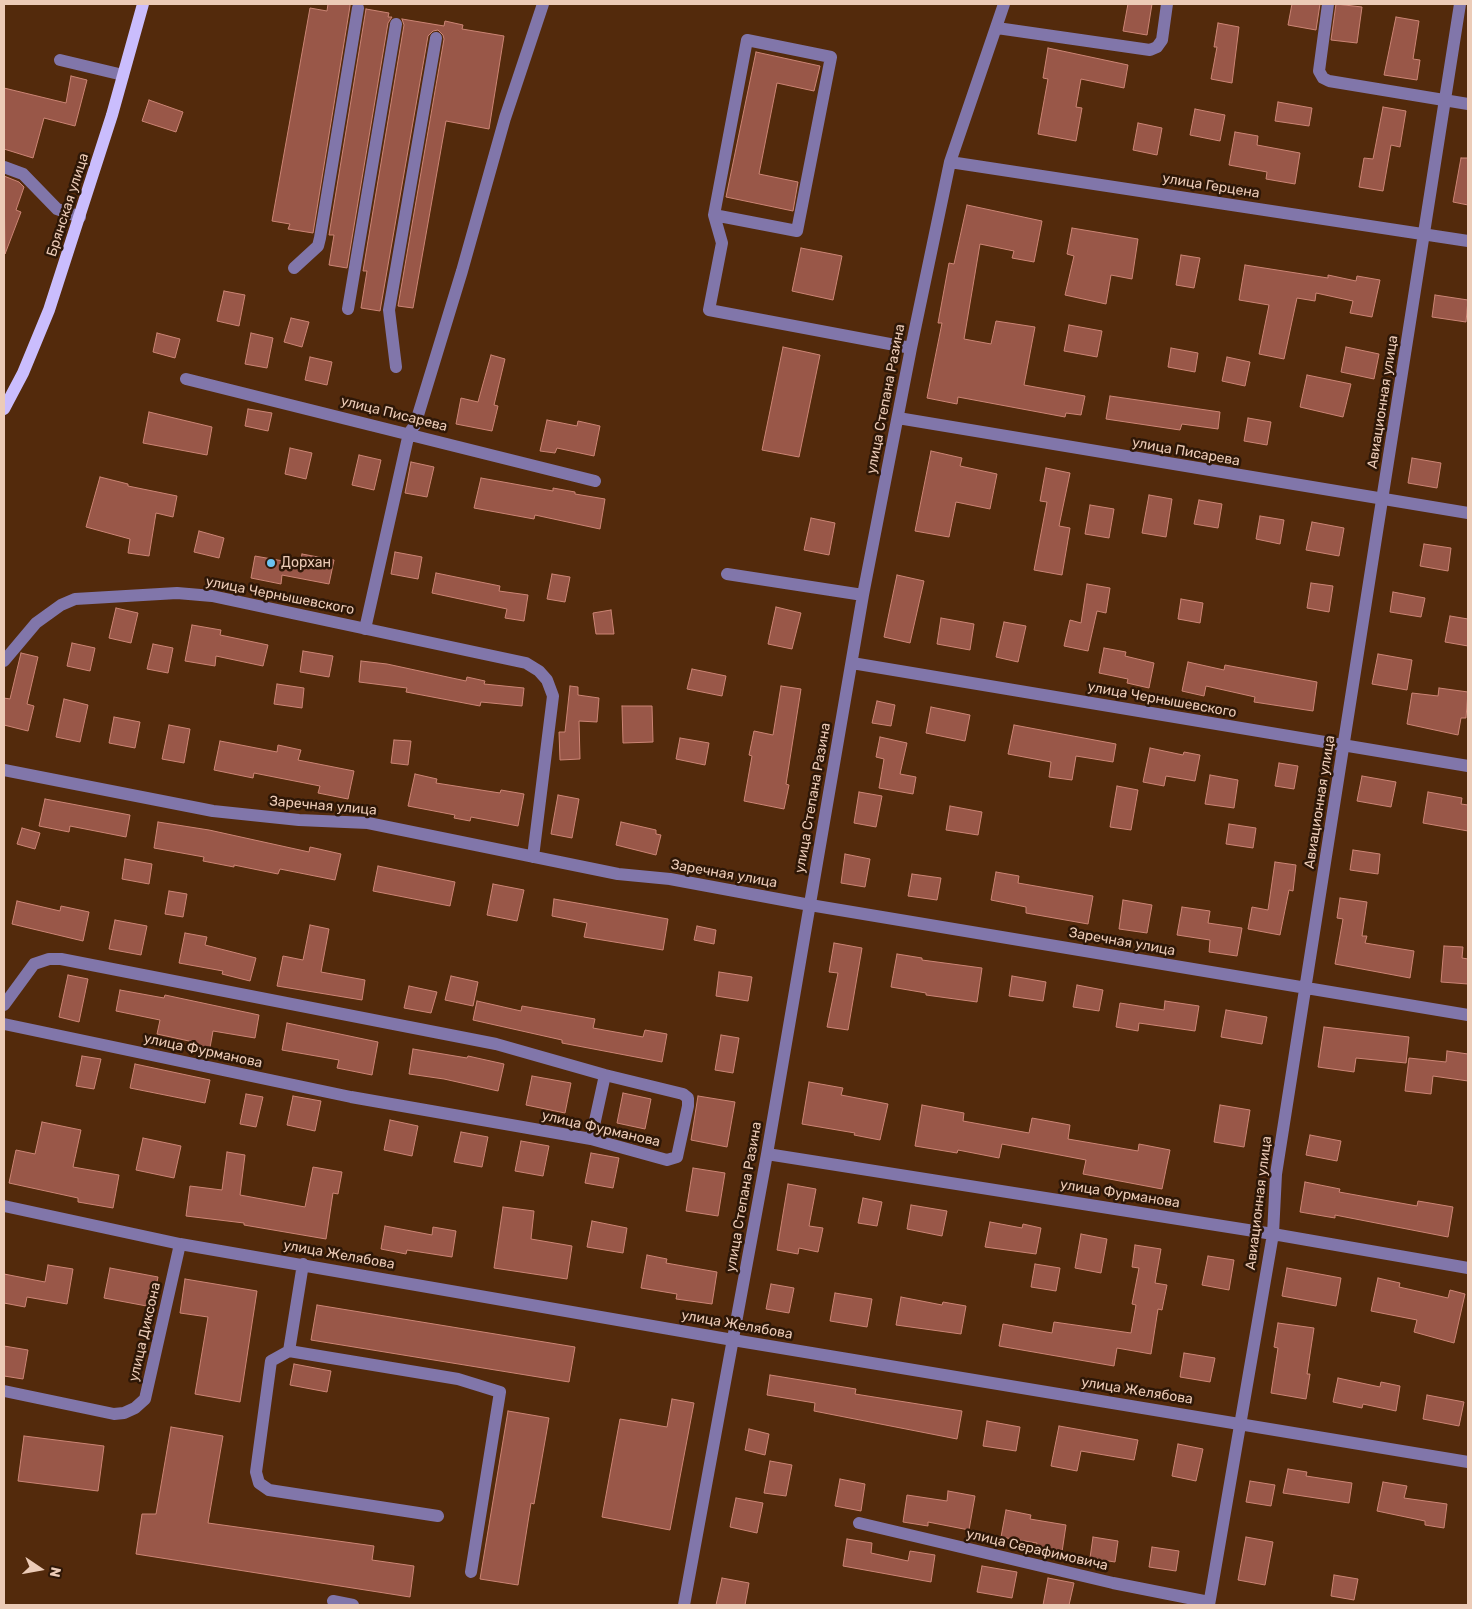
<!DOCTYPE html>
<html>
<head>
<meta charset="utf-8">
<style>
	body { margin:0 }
	#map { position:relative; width:1472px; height:1609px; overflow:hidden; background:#532a0c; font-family:Rubik,sans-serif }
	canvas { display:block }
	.frame { position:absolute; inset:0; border:5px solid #eccbb7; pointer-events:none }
	.north { position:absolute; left:15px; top:1544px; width:50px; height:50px; -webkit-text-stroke:4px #2e1707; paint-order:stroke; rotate:102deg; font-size:14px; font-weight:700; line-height:20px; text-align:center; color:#eccbb7 }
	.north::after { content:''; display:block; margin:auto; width:18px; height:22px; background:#eccbb7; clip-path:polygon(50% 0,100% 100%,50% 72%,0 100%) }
</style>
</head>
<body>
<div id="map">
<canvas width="1472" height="1609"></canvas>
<div class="frame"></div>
<div class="north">N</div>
</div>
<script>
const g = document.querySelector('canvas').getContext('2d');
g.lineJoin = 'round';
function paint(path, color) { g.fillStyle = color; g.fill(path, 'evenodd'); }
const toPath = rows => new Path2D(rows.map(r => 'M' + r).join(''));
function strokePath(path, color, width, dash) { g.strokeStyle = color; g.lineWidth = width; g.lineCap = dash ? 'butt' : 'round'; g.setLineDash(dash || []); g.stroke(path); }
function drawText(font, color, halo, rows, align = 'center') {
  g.font = font + ' Rubik,sans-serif'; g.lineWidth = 5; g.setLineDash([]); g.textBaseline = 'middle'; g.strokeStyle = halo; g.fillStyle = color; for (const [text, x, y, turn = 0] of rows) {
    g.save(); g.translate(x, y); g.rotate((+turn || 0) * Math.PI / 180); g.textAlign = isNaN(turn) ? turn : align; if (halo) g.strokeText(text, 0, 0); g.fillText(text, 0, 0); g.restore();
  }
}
const building = toPath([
	[328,4,350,4,350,6,313,233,288,229,290,224,272,221,310,8,327,11,328,4],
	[1128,4,1152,4,1147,35,1123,31,1128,4],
	[1292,4,1320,4,1316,30,1288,25,1292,4],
	[1336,4,1362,7,1357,43,1331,40,1336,4],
	[366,9,389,13,388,17,392,17,388,23,347,268,329,265,334,235,329,235,366,9],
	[1396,17,1419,21,1413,59,1420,60,1417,80,1384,75,1396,17],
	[402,19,444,26,445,21,463,25,462,29,504,36,489,129,446,121,413,308,398,306,444,39,443,35,438,30,433,31,428,36,380,311,361,308,367,271,363,271,404,25,402,19],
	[1218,23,1239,27,1232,83,1211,79,1217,47,1214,47,1218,23],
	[1048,48,1128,65,1124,88,1081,79,1076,107,1082,108,1076,141,1038,134,1048,79,1043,78,1048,48],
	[756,52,820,66,814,91,777,83,759,174,798,182,793,211,726,197,756,52],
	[71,76,87,80,75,126,44,118,33,158,4,149,4,88,66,103,71,76],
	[149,100,183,112,176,132,142,121,149,100],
	[1278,102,1312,108,1309,126,1275,121,1278,102],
	[1383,107,1406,111,1400,147,1391,145,1383,191,1359,187,1364,158,1373,159,1383,107],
	[1195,109,1225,115,1220,141,1190,135,1195,109],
	[1138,123,1162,128,1157,155,1133,150,1138,123],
	[1235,132,1258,136,1257,145,1300,153,1295,184,1266,179,1267,172,1229,165,1235,132],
	[1461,158,1468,158,1468,205,1453,202,1461,158],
	[4,176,19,182,24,187,16,210,21,212,5,254,4,176],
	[967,205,1042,221,1034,262,1012,258,1014,251,980,244,964,339,991,344,996,321,1035,327,1024,385,1085,396,1081,415,1066,413,1065,417,958,397,957,404,927,398,942,323,938,323,949,263,954,264,967,205],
	[1072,228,1138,239,1132,279,1111,275,1106,304,1065,295,1074,256,1067,254,1072,228],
	[801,248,842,256,833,300,792,291,801,248],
	[1181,255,1200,258,1194,288,1176,285,1181,255],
	[1245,265,1328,278,1328,275,1356,281,1357,276,1380,280,1372,317,1350,313,1353,301,1316,293,1315,301,1297,298,1284,359,1259,354,1269,305,1239,300,1245,265],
	[224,291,245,295,239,326,217,321,224,291],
	[1435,295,1468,300,1466,322,1432,317,1435,295],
	[291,318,309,322,302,347,284,342,291,318],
	[1069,325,1102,331,1097,357,1064,351,1069,325],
	[157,333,180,339,175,358,153,352,157,333],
	[251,333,273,338,267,368,245,364,251,333],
	[783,347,820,355,799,457,762,450,783,347],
	[1346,347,1379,354,1374,379,1341,372,1346,347],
	[1171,348,1198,353,1195,372,1168,367,1171,348],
	[491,355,505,359,494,405,498,406,492,431,456,424,461,398,478,402,491,355],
	[310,357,332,362,327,385,305,380,310,357],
	[1227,357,1250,362,1245,386,1222,381,1227,357],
	[1307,375,1351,384,1343,417,1300,407,1307,375],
	[1110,396,1220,412,1218,429,1182,424,1180,430,1106,419,1110,396],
	[248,409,272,413,268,431,245,426,248,409],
	[149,412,212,427,207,455,143,443,149,412],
	[1248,418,1271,422,1267,445,1244,441,1248,418],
	[547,420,577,426,578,421,600,426,594,456,557,448,555,453,540,451,547,420],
	[290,448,312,453,306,479,285,474,290,448],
	[931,451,962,458,960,466,997,474,990,509,956,502,949,537,915,531,931,451],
	[359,455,381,460,374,490,352,485,359,455],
	[1412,458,1441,463,1437,488,1408,483,1412,458],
	[411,462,434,467,427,497,405,493,411,462],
	[1046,468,1070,473,1059,526,1070,528,1062,575,1034,570,1047,502,1040,501,1046,468],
	[100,477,128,484,128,486,177,496,173,517,156,513,149,556,128,553,130,539,86,527,100,477],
	[481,478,553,491,553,488,575,492,575,494,605,499,600,529,535,515,534,519,474,508,481,478],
	[1149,495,1172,499,1166,537,1142,533,1149,495],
	[1199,500,1222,504,1218,528,1194,524,1199,500],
	[1090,505,1114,509,1109,538,1085,534,1090,505],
	[1260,516,1284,520,1280,544,1256,539,1260,516],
	[811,518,835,523,829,555,804,550,811,518],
	[1312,522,1344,528,1339,556,1306,550,1312,522],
	[199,531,224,538,219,558,194,552,199,531],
	[1424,544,1451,548,1448,571,1420,566,1424,544],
	[395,552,422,557,418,579,391,574,395,552],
	[302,554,334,560,329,584,282,575,281,584,251,578,255,556,300,564,302,554],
	[436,573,500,586,499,591,528,595,524,621,505,618,507,609,432,593,436,573],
	[552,574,570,577,565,602,547,599,552,574],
	[897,575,924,581,910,643,884,637,897,575],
	[1311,583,1333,586,1329,612,1307,608,1311,583],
	[1087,584,1110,588,1106,613,1097,611,1088,651,1064,646,1070,620,1081,623,1087,584],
	[1393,592,1425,598,1421,617,1390,612,1393,592],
	[1181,599,1203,603,1200,623,1178,619,1181,599],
	[776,607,801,613,792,649,768,644,776,607],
	[116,608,138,613,131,643,109,638,116,608],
	[611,610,614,634,596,634,593,613,611,610],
	[1450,616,1468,619,1468,646,1445,642,1450,616],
	[941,618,974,624,970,650,937,644,941,618],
	[1004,622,1026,626,1018,662,996,657,1004,622],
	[192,625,221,630,220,635,268,645,263,666,216,656,215,666,185,661,192,625],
	[72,643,95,648,90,671,67,666,72,643],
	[153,644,173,648,168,673,147,669,153,644],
	[1104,648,1126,652,1125,656,1154,663,1149,688,1127,683,1128,679,1099,673,1104,648],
	[303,651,333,656,329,677,300,672,303,651],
	[21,653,38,657,27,704,34,706,28,731,4,725,4,698,10,699,21,653],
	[1378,654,1412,660,1407,690,1372,684,1378,654],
	[361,661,387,664,466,681,467,677,485,681,484,684,524,688,522,706,481,702,480,706,406,692,407,688,359,682,361,661],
	[1188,662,1224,670,1225,665,1317,682,1313,711,1254,702,1255,697,1206,686,1204,696,1182,691,1188,662],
	[692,669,726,676,722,696,687,689,692,669],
	[277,684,304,688,302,708,274,704,277,684],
	[570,686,578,687,578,695,599,698,597,722,579,721,580,759,560,760,559,732,565,732,570,686],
	[781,686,801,689,786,784,789,785,784,809,744,801,752,756,749,755,754,731,773,735,781,686],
	[1439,688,1468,692,1466,718,1461,718,1458,735,1407,724,1412,693,1438,696,1439,688],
	[64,699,88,705,80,742,56,737,64,699],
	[877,701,895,705,891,726,872,723,877,701],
	[622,706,652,706,653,742,623,743,622,706],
	[931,707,970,715,965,741,926,733,931,707],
	[114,717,140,722,135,748,109,743,114,717],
	[169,725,190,729,184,763,162,759,169,725],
	[1014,725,1116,744,1113,762,1076,756,1072,780,1049,777,1051,762,1008,754,1014,725],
	[880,737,907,743,900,774,916,777,913,794,879,788,884,759,876,757,880,737],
	[680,738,709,743,705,765,676,759,680,738],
	[394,740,411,741,408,765,391,763,394,740],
	[220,741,277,752,278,745,301,750,298,760,354,771,348,799,318,793,320,786,254,773,253,778,214,770,220,741],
	[1150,748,1183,755,1184,752,1200,755,1195,781,1166,776,1164,786,1143,782,1150,748],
	[1279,763,1298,766,1294,789,1275,786,1279,763],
	[415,774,437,779,436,783,500,793,501,790,524,794,518,826,471,817,470,821,454,818,455,815,408,806,415,774],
	[1210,775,1238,780,1234,808,1205,804,1210,775],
	[1362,776,1396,782,1391,807,1357,801,1362,776],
	[1117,786,1138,790,1131,830,1110,827,1117,786],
	[859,792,882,796,876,827,854,823,859,792],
	[1428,792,1462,798,1461,804,1468,805,1468,831,1423,823,1428,792],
	[558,795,579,799,572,838,551,834,558,795],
	[45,799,130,815,126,837,70,826,69,832,39,826,45,799],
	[950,806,982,812,978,835,946,830,950,806],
	[158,822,209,830,309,852,310,847,341,854,335,880,280,869,278,874,234,865,234,867,203,861,204,857,154,848,158,822],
	[621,822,656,830,656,834,661,835,656,855,616,845,621,822],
	[1229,824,1256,828,1253,848,1226,844,1229,824],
	[22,828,40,833,35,849,17,844,22,828],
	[1353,850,1380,854,1378,874,1350,870,1353,850],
	[845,854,870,859,865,887,841,883,845,854],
	[125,859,152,864,149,884,122,879,125,859],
	[1275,862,1296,865,1293,891,1289,890,1280,935,1248,929,1252,907,1268,910,1275,862],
	[378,866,455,882,450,906,373,891,378,866],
	[996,872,1019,876,1018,883,1093,896,1088,924,1026,913,1026,907,991,900,996,872],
	[912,874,941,878,937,900,908,896,912,874],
	[493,884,524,890,517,921,487,915,493,884],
	[169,891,187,894,183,917,165,914,169,891],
	[1340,898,1367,902,1362,936,1367,936,1365,943,1414,951,1410,978,1335,964,1343,919,1337,918,1340,898],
	[554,899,668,919,663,950,584,937,587,923,552,916,554,899],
	[1123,900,1152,905,1147,933,1119,929,1123,900],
	[17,901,60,911,61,906,89,912,83,941,12,924,17,901],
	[1182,907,1210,911,1208,923,1242,928,1237,956,1209,952,1210,940,1177,935,1182,907],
	[115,920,147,926,141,955,109,949,115,920],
	[310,925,329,929,321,972,365,980,362,1000,277,986,283,956,303,960,310,925],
	[697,926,716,930,714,944,694,940,697,926],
	[185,933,207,937,205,945,256,958,250,981,222,974,223,971,179,963,185,933],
	[834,943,862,948,848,1030,827,1027,838,973,829,972,834,943],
	[1444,946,1463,947,1462,958,1468,959,1468,984,1441,982,1444,946],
	[897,954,922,958,922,960,982,968,977,1002,926,995,926,993,891,987,897,954],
	[719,972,752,977,748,1001,716,996,719,972],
	[68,975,88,979,79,1022,59,1017,68,975],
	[451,976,478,982,473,1006,445,1000,451,976],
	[1012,976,1046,982,1043,1001,1009,996,1012,976],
	[1077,985,1103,990,1099,1011,1073,1007,1077,985],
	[409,986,437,992,431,1013,404,1008,409,986],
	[120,990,164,998,165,995,259,1015,255,1038,213,1031,209,1053,188,1048,189,1041,157,1034,160,1020,116,1011,120,990],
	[477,1001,521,1011,522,1006,595,1019,593,1028,643,1037,645,1030,667,1034,662,1062,562,1043,562,1040,473,1020,477,1001],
	[1165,1001,1199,1006,1195,1031,1139,1023,1138,1031,1116,1027,1120,1003,1164,1010,1165,1001],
	[1226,1010,1267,1017,1262,1044,1221,1037,1226,1010],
	[287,1023,378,1042,372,1075,337,1068,339,1060,282,1050,287,1023],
	[1324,1027,1409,1037,1406,1063,1356,1058,1354,1072,1318,1067,1324,1027],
	[721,1035,739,1038,733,1073,715,1070,721,1035],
	[413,1049,467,1058,468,1056,504,1064,498,1091,444,1079,409,1074,413,1049],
	[1447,1051,1468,1054,1468,1081,1433,1076,1431,1094,1405,1091,1409,1058,1446,1062,1447,1051],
	[82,1056,101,1059,94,1089,76,1086,82,1056],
	[135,1064,210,1080,205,1103,130,1088,135,1064],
	[532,1076,571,1083,565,1113,526,1105,532,1076],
	[809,1082,843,1088,841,1095,888,1104,880,1140,854,1135,855,1133,802,1124,809,1082],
	[623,1093,651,1099,645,1129,617,1123,623,1093],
	[246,1094,263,1097,256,1127,240,1124,246,1094],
	[293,1096,321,1101,315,1131,287,1125,293,1096],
	[698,1096,735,1102,727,1147,691,1140,698,1096],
	[922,1105,964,1113,963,1121,1029,1133,1032,1118,1070,1125,1068,1139,1138,1151,1139,1144,1170,1150,1162,1189,1083,1174,1086,1160,1002,1144,999,1158,958,1150,957,1153,915,1146,922,1105],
	[1220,1105,1250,1110,1244,1147,1214,1142,1220,1105],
	[390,1120,418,1126,412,1156,384,1150,390,1120],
	[42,1122,81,1130,73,1167,119,1175,113,1208,78,1202,78,1198,9,1183,16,1150,35,1154,42,1122],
	[461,1132,488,1137,482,1167,454,1162,461,1132],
	[1310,1135,1341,1141,1337,1161,1306,1155,1310,1135],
	[143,1138,181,1146,174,1178,136,1170,143,1138],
	[521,1141,549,1146,543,1176,515,1171,521,1141],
	[227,1152,245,1155,240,1195,305,1207,313,1167,342,1172,338,1194,333,1193,326,1239,244,1225,244,1223,186,1216,190,1186,222,1190,227,1152],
	[591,1153,619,1158,613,1188,585,1183,591,1153],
	[693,1168,725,1173,718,1216,686,1211,693,1168],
	[1305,1182,1340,1189,1339,1192,1417,1206,1418,1201,1453,1207,1448,1237,1335,1215,1335,1218,1300,1212,1305,1182],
	[788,1184,816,1189,809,1226,823,1228,818,1252,799,1248,798,1254,777,1250,788,1184],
	[863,1198,882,1202,877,1226,858,1223,863,1198],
	[911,1205,947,1211,942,1236,907,1229,911,1205],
	[503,1207,534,1211,531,1239,572,1246,567,1279,494,1268,503,1207],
	[592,1221,627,1228,623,1253,587,1247,592,1221],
	[990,1222,1022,1228,1023,1224,1041,1228,1036,1254,985,1247,990,1222],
	[385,1226,432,1235,433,1227,456,1231,452,1257,407,1250,406,1254,381,1249,385,1226],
	[1081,1234,1107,1239,1101,1273,1075,1268,1081,1234],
	[1135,1245,1161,1249,1155,1283,1167,1285,1162,1310,1158,1309,1151,1354,1117,1348,1114,1366,999,1346,1003,1324,1052,1333,1054,1322,1131,1333,1136,1305,1132,1304,1139,1268,1132,1267,1135,1245],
	[647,1255,667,1259,666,1263,717,1272,712,1304,676,1299,677,1294,641,1288,647,1255],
	[1208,1256,1234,1260,1229,1290,1202,1285,1208,1256],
	[1035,1264,1060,1268,1056,1291,1031,1287,1035,1264],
	[48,1265,73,1269,67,1304,27,1297,25,1307,4,1303,4,1274,45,1282,48,1265],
	[110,1268,158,1277,152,1307,104,1298,110,1268],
	[1287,1268,1341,1278,1336,1306,1282,1296,1287,1268],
	[1378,1278,1400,1283,1399,1287,1448,1298,1450,1290,1465,1294,1454,1343,1414,1332,1417,1320,1371,1311,1378,1278],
	[185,1279,257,1291,240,1402,195,1394,208,1317,180,1313,185,1279],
	[771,1284,794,1288,789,1313,766,1309,771,1284],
	[835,1293,872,1299,867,1327,830,1321,835,1293],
	[901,1297,942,1305,943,1302,966,1306,961,1334,896,1325,901,1297],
	[317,1305,575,1347,569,1382,311,1340,317,1305],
	[1278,1323,1314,1328,1307,1374,1310,1374,1306,1399,1271,1393,1278,1348,1274,1347,1278,1323],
	[4,1346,28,1350,23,1379,4,1376,4,1346],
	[1184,1353,1215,1358,1210,1382,1180,1377,1184,1353],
	[294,1364,331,1371,327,1392,290,1385,294,1364],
	[770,1375,856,1389,855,1394,962,1411,957,1439,814,1411,815,1403,767,1395,770,1375],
	[1338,1378,1380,1387,1381,1382,1400,1386,1396,1411,1363,1404,1362,1408,1333,1402,1338,1378],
	[1427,1395,1464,1402,1459,1426,1423,1419,1427,1395],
	[672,1399,694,1403,670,1530,602,1517,620,1419,667,1427,672,1399],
	[508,1411,549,1418,534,1504,531,1503,518,1585,480,1579,508,1411],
	[987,1421,1020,1427,1016,1451,983,1446,987,1421],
	[1059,1426,1138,1440,1134,1460,1081,1451,1077,1471,1051,1466,1059,1426],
	[171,1427,223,1436,208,1523,374,1546,372,1560,414,1566,410,1597,136,1554,142,1514,156,1514,171,1427],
	[749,1429,769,1434,765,1455,745,1450,749,1429],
	[24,1436,104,1446,98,1491,18,1481,24,1436],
	[1178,1444,1203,1449,1196,1481,1172,1476,1178,1444],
	[770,1461,792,1465,786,1496,764,1493,770,1461],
	[1288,1469,1307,1472,1306,1476,1352,1483,1349,1503,1283,1493,1288,1469],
	[840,1479,865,1484,861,1511,835,1506,840,1479],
	[1250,1481,1275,1485,1271,1506,1246,1502,1250,1481],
	[1383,1482,1407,1486,1404,1498,1447,1504,1444,1528,1425,1525,1425,1521,1377,1511,1383,1482],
	[948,1491,975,1496,969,1530,928,1522,928,1526,903,1522,907,1495,947,1501,948,1491],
	[736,1498,763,1503,757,1533,730,1527,736,1498],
	[1006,1510,1031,1515,1030,1519,1066,1525,1062,1552,1036,1548,1037,1543,1001,1537,1006,1510],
	[1093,1537,1118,1541,1115,1562,1090,1558,1093,1537],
	[1246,1537,1273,1542,1265,1585,1238,1580,1246,1537],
	[847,1539,872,1543,871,1553,908,1561,910,1551,935,1555,931,1582,843,1566,847,1539],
	[1152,1547,1179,1551,1176,1571,1149,1567,1152,1547],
	[982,1566,1017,1572,1012,1598,977,1592,982,1566],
	[1334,1575,1358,1579,1354,1600,1331,1596,1334,1575],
	[722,1578,749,1583,745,1605,716,1605,722,1578],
	[1048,1578,1074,1583,1069,1605,1043,1605,1048,1578]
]);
const minor = toPath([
	[1328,4,1319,71,1323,78,1329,81,1468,104],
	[997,28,1150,50,1157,47,1162,40,1167,4],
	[60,60,123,75],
	[950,162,1468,241],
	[4,167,23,174,57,209,80,217],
	[714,215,797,231,831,57,747,40,714,215,722,243,709,310,911,348],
	[294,268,318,246,320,238,358,8],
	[348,309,396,24],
	[396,367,389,310,436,38],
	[186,379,595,481],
	[898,418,1468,513],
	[727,574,863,595],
	[365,629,409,433,415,425,462,271,505,118,543,4],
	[4,661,36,623,61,605,75,599,177,593,212,596,526,663,539,671,547,680,553,696,533,857],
	[852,663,1468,766],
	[4,770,213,811,299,820,368,823,618,874,670,879,810,905,1468,1015],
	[4,1005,34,964,49,959,61,959,496,1044,605,1075,683,1094,688,1098,688,1106,677,1157,667,1160,591,1139,351,1097,4,1024],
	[591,1139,605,1075],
	[767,1154,1273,1234,1468,1268],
	[4,1206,180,1244,733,1340,1468,1462],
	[289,1351,303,1264],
	[4,1391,114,1414,124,1413,135,1408,145,1399,180,1244],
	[438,1516,269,1490,259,1483,256,1472,271,1361,289,1351,458,1379,500,1392,471,1572],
	[859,1523,1113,1583,1209,1602],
	[333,1601,353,1605],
	[684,1605,767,1154,863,595,911,348,950,162,1004,4],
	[1209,1605,1273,1234,1276,1174,1460,4]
]);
const major = toPath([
	[4,409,23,373,49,310,112,115,143,4]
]);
const markers = [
	[271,563,5,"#6bc3f2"]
];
const streetNames = [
	["улица Герцена",1211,186,9],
	["Брянская улица",68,205,-72],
	["улица Степана Разина",886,399,-79],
	["Авиационная улица",1383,402,-81],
	["улица Писарева",394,414,14],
	["улица Писарева",1186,452,10],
	["улица Чернышевского",280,596,11],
	["улица Чернышевского",1162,700,10],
	["улица Степана Разина",813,798,-80],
	["Авиационная улица",1320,802,-81],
	["Заречная улица",323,806,5],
	["Заречная улица",724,874,10],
	["Заречная улица",1122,942,10],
	["улица Фурманова",203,1051,12],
	["улица Фурманова",601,1129,13],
	["улица Фурманова",1120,1194,9],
	["улица Степана Разина",744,1197,-80],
	["Авиационная улица",1259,1203,-83],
	["улица Желябова",339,1255,10],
	["улица Желябова",737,1325,10],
	["улица Диксона",145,1332,-77],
	["улица Желябова",1137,1391,9],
	["улица Серафимовича",1037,1550,13]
];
const poiNames = [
	["Дорхан",281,563]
];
paint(building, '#995748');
strokePath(building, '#cc8575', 1);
strokePath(minor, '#8176aa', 12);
strokePath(major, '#cabdfd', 12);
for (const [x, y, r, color] of markers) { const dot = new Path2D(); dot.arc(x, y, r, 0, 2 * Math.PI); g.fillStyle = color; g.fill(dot); strokePath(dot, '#2e1707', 2); }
drawText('14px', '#eccbb7', '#2e1707', streetNames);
drawText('14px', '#eccbb7', '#2e1707', poiNames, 'left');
</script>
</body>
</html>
